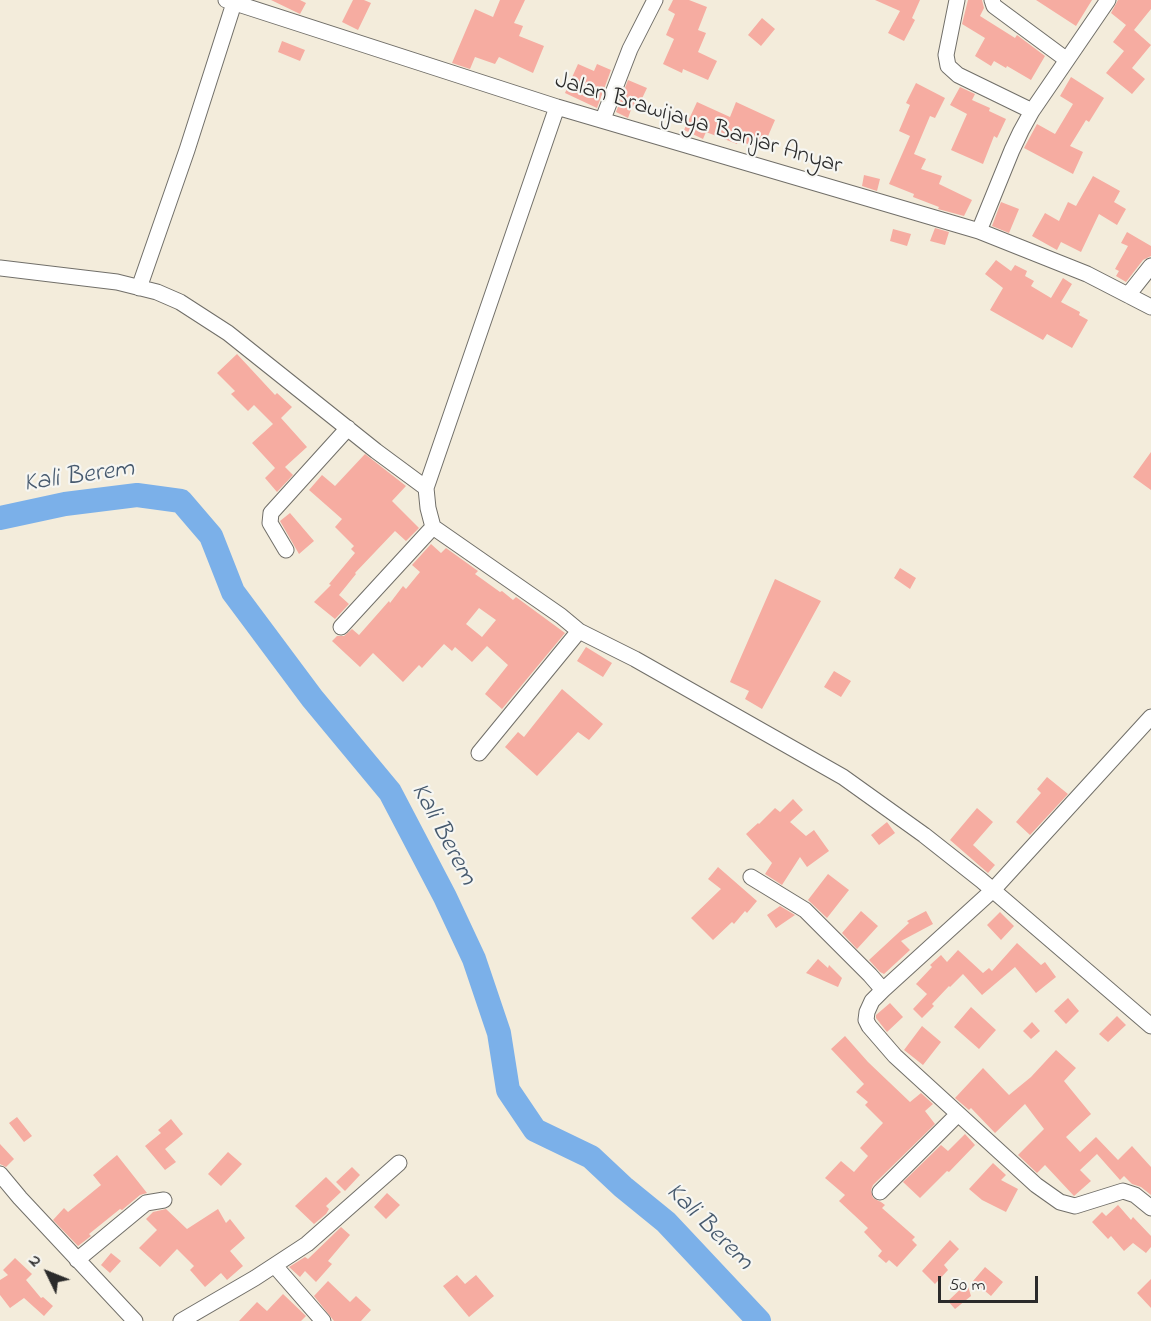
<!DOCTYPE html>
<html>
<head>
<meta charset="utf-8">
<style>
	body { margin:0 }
	#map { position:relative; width:1151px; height:1321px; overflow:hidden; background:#f3ecdb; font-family:"Indie Flower",sans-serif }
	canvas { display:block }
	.north { position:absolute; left:18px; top:1243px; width:60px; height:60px; -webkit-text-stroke:4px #f6f6f2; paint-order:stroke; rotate:313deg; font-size:16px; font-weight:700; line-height:24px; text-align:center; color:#2b2b2b }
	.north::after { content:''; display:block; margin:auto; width:21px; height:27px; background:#2b2b2b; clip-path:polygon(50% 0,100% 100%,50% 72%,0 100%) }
	.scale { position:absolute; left:938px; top:1276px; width:100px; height:27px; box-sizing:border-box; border:3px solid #2b2b2b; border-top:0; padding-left:8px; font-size:18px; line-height:21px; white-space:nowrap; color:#2b2b2b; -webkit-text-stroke:4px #f6f6f2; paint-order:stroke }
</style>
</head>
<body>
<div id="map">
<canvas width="1151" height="1321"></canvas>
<div class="north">N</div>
<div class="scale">50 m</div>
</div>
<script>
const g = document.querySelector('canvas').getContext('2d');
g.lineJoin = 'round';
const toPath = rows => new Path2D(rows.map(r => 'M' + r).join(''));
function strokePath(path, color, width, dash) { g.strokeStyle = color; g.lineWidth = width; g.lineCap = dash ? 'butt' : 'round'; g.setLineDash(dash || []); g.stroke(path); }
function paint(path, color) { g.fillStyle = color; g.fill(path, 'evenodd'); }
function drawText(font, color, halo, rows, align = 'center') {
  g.font = font + ' "Indie Flower",sans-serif'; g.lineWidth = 4.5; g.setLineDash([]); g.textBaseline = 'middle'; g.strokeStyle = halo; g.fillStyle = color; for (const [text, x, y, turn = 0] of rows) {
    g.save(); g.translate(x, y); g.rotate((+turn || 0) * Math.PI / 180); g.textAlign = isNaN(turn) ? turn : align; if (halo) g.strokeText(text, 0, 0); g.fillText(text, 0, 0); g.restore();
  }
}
const river = toPath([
	[0,518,65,504,137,495,181,501,211,536,233,592,312,698,390,792,445,897,474,959,499,1033,508,1090,535,1130,591,1157,623,1187,666,1222,759,1321]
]);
const building = toPath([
	[271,0,300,0,306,3,300,14],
	[353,0,364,0,371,3,358,30,342,22],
	[500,0,525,0,514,23,523,26,519,36,544,46,533,73,499,57,495,64,475,57,470,69,452,63,475,9,493,17],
	[673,0,689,0,707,7,698,30,706,33,698,52,717,61,708,80,683,69,682,73,663,64,674,39,666,35,675,14,668,10],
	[875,0,920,0,912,18,915,20,904,41,888,33,900,11],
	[968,0,982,0,984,8,980,16,1015,38,1017,35,1045,56,1031,80,1007,66,1006,68,994,61,991,66,975,56,985,38,962,24],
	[1036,0,1092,0,1076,26],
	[1118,0,1151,0,1151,9,1134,30,1151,45,1132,68,1145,79,1132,94,1106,73,1124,51,1113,42,1126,25,1111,13],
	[762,18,775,29,761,46,748,35],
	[282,41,305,50,300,61,278,52],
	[578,64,594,71,597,64,611,70,597,108,565,93],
	[1071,77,1104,98,1089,122,1086,120,1070,146,1083,152,1073,174,1024,148,1037,124,1055,134,1073,104,1060,96],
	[628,80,647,88,637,109,632,107,628,118,616,112],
	[916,83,945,98,935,118,930,116,914,154,926,159,921,169,942,176,939,184,972,200,964,216,938,209,939,207,913,197,914,194,889,184,910,136,899,131,910,105,906,103],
	[960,87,975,94,972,100,990,108,989,111,1006,119,997,138,994,136,983,164,951,150,967,114,950,105],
	[697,102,730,117,736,102,775,120,762,150,738,140,737,144,706,132,703,139,684,130],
	[864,175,880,179,877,191,862,186],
	[1093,176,1120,191,1114,202,1126,209,1117,225,1099,214,1081,252,1061,242,1057,250,1032,236,1045,213,1059,221,1068,202,1076,206],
	[1001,202,1019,209,1009,233,992,226],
	[935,228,949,232,945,245,930,241],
	[893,229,911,234,907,246,890,241],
	[1127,232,1151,246,1151,256,1143,260,1126,282,1116,276,1119,271,1115,269,1128,246,1121,243],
	[996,260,1011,271,1015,265,1027,271,1025,276,1034,281,1031,286,1051,298,1063,278,1072,284,1061,302,1080,312,1079,315,1088,320,1072,348,1047,334,1043,340,990,310,1003,288,985,274],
	[237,354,275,395,277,393,292,407,281,418,307,447,285,467,293,475,277,492,265,478,275,468,252,443,273,424,254,405,248,411,231,394,235,391,217,373],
	[1151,452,1151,490,1133,477],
	[365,454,406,486,392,501,419,528,406,541,395,531,355,573,356,574,339,595,349,604,335,619,314,602,331,585,329,584,355,553,351,549,354,546,335,527,342,519,309,490,322,475,335,486],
	[290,513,314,541,299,554,280,521],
	[431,544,441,553,446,548,478,571,475,574,500,592,502,591,513,600,516,597,565,633,502,709,485,694,508,665,487,646,472,662,455,647,452,651,444,644,422,668,419,665,403,682,373,653,360,667,332,641,337,636,344,636,352,629,359,635,389,601,390,603,403,586,406,589,420,572,412,565],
	[479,608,496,620,482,637,466,624],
	[900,568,916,578,910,589,894,578],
	[775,579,821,601,762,709,745,699,749,691,730,682],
	[586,647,612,663,603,677,577,661],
	[834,671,851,681,841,697,824,687],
	[562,689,603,724,589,740,578,732,537,776,505,747,518,732,524,737],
	[1047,777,1068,794,1030,835,1016,822,1041,793,1037,789],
	[793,799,803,810,790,822,806,836,814,830,829,851,807,867,800,857,782,885,765,874,772,863,746,834,758,823,759,824,775,808,780,812],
	[977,808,993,822,973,845,995,865,988,873,950,840],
	[887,822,895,833,879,845,871,835],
	[718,867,757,901,747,913,745,911,734,924,732,922,713,940,691,918,721,889,708,879],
	[828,874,849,890,827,918,808,900],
	[780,906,795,915,776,928,767,915],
	[861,911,878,926,857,949,842,933],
	[926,911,933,924,901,941,910,950,884,974,880,972,869,960,909,923,907,921],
	[1000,912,1014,926,1001,940,987,925],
	[1017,943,1041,965,1045,962,1056,977,1036,993,1015,967,982,995,963,974,950,987,949,986,932,1004,934,1006,922,1018,913,1009,927,994,916,984,932,967,930,965,941,955,947,962,958,950,983,973,989,968,992,971],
	[818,959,828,968,829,965,842,978,838,987,806,973],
	[1068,998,1079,1011,1066,1024,1054,1011],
	[890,1003,903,1017,887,1032,876,1018,876,1015],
	[971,1007,996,1030,979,1049,954,1027],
	[1117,1016,1126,1025,1108,1042,1099,1034],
	[1032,1022,1040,1031,1031,1039,1023,1031],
	[922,1026,941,1042,923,1065,904,1050],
	[845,1036,868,1062,910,1102,921,1093,933,1104,925,1111,935,1124,873,1185,871,1190,873,1198,881,1202,885,1205,882,1208,915,1237,912,1240,917,1245,897,1267,889,1260,886,1263,878,1256,882,1251,864,1232,868,1228,839,1201,845,1195,825,1178,841,1161,854,1172,868,1156,860,1148,883,1123,865,1105,868,1102,856,1092,864,1084,831,1049],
	[1056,1050,1076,1068,1064,1081,1091,1114,1066,1137,1080,1152,1096,1137,1118,1160,1132,1146,1151,1167,1151,1195,1141,1187,1132,1184,1124,1176,1120,1180,1097,1154,1080,1170,1091,1181,1074,1196,1045,1165,1037,1173,1018,1155,1044,1129,1025,1104,995,1133,971,1108,969,1110,955,1098,983,1068,1009,1095,1031,1077],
	[17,1117,32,1136,24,1142,9,1123],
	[171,1119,183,1134,165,1149,176,1162,165,1170,145,1146,161,1133,158,1130],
	[965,1134,975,1145,949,1172,947,1171,920,1198,903,1182,941,1145,948,1151],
	[0,1144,14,1159,6,1167,0,1164],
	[228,1152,242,1164,221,1186,208,1174],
	[117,1155,147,1193,140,1195,122,1210,120,1209,89,1234,91,1236,78,1246,53,1220,64,1208,68,1212,101,1185,93,1175],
	[993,1163,1006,1175,1001,1180,1018,1189,1006,1212,982,1200,969,1189],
	[352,1167,360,1175,345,1191,336,1182],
	[326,1177,341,1192,326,1206,329,1209,326,1214,314,1224,295,1206],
	[387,1193,400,1205,386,1219,374,1207],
	[1118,1205,1131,1220,1133,1217,1151,1236,1151,1247,1146,1253,1133,1243,1124,1251,1111,1236,1108,1239,1092,1222,1102,1212,1106,1216],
	[166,1209,187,1229,218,1209,226,1223,230,1219,245,1238,230,1251,243,1266,227,1280,221,1273,205,1287,190,1270,194,1266,177,1249,160,1267,139,1248,157,1230,146,1219,153,1212],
	[341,1227,350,1235,328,1261,332,1264,316,1282,305,1271,300,1277,289,1267,305,1257,308,1259],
	[950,1240,959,1249,944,1265,948,1270,935,1284,922,1271],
	[111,1253,121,1261,110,1273,101,1265],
	[15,1258,32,1274,26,1280,41,1298,43,1297,53,1306,44,1316,24,1298,10,1308,0,1295,0,1280,8,1275,3,1270],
	[985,1267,1003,1282,991,1296,973,1281],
	[457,1275,465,1284,476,1275,494,1296,469,1317,443,1286],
	[1151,1279,1151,1308,1137,1293],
	[328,1281,350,1302,356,1296,371,1310,361,1321,334,1321,314,1296],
	[967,1283,971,1296,955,1309,948,1301],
	[283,1294,306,1316,301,1321,239,1321,257,1302,267,1311]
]);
const minor = toPath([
	[226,0,557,107,979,231,1087,274,1151,307],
	[957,0,946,55,948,66,958,75,1032,111],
	[992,0,994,6,1067,60],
	[557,107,426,488,428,508,433,527,561,616,579,631,635,659,843,777,924,835,981,880,1151,1026],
	[603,119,630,49,655,0],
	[979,231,1012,150,1021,131,1032,111,1108,0],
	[0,268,117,282,157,292,180,302,228,333,376,451,426,488],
	[139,288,187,150,235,0],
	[1128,295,1151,266],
	[286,550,270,523,271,513,348,428],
	[341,627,433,527],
	[479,753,579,631],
	[751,877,805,910,870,975,883,990,872,1001,867,1012,866,1020,869,1026,895,1056,1036,1185,1060,1202,1075,1206,1123,1191,1135,1195,1151,1208],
	[883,990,993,890,1151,717],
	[0,1174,20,1198,135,1321],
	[880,1192,958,1114],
	[77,1260,146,1203,164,1200],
	[275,1266,323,1321],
	[181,1321,255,1278,307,1244,399,1163]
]);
const streetNames = [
	["Jalan Brawijaya Banjar Anyar",698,125,17]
];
const waterNames = [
	["Kali Berem",79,478,-8],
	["Kali Berem",442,835,62],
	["Kali Berem",708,1228,45]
];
strokePath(river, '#7bb0e9', 24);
paint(building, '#f6aca1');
strokePath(minor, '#716f69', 17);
strokePath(minor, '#fff', 15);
drawText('24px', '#2b2b2b', '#f6f6f2', streetNames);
drawText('italic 26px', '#475a6e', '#f6f6f2', waterNames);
</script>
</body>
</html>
